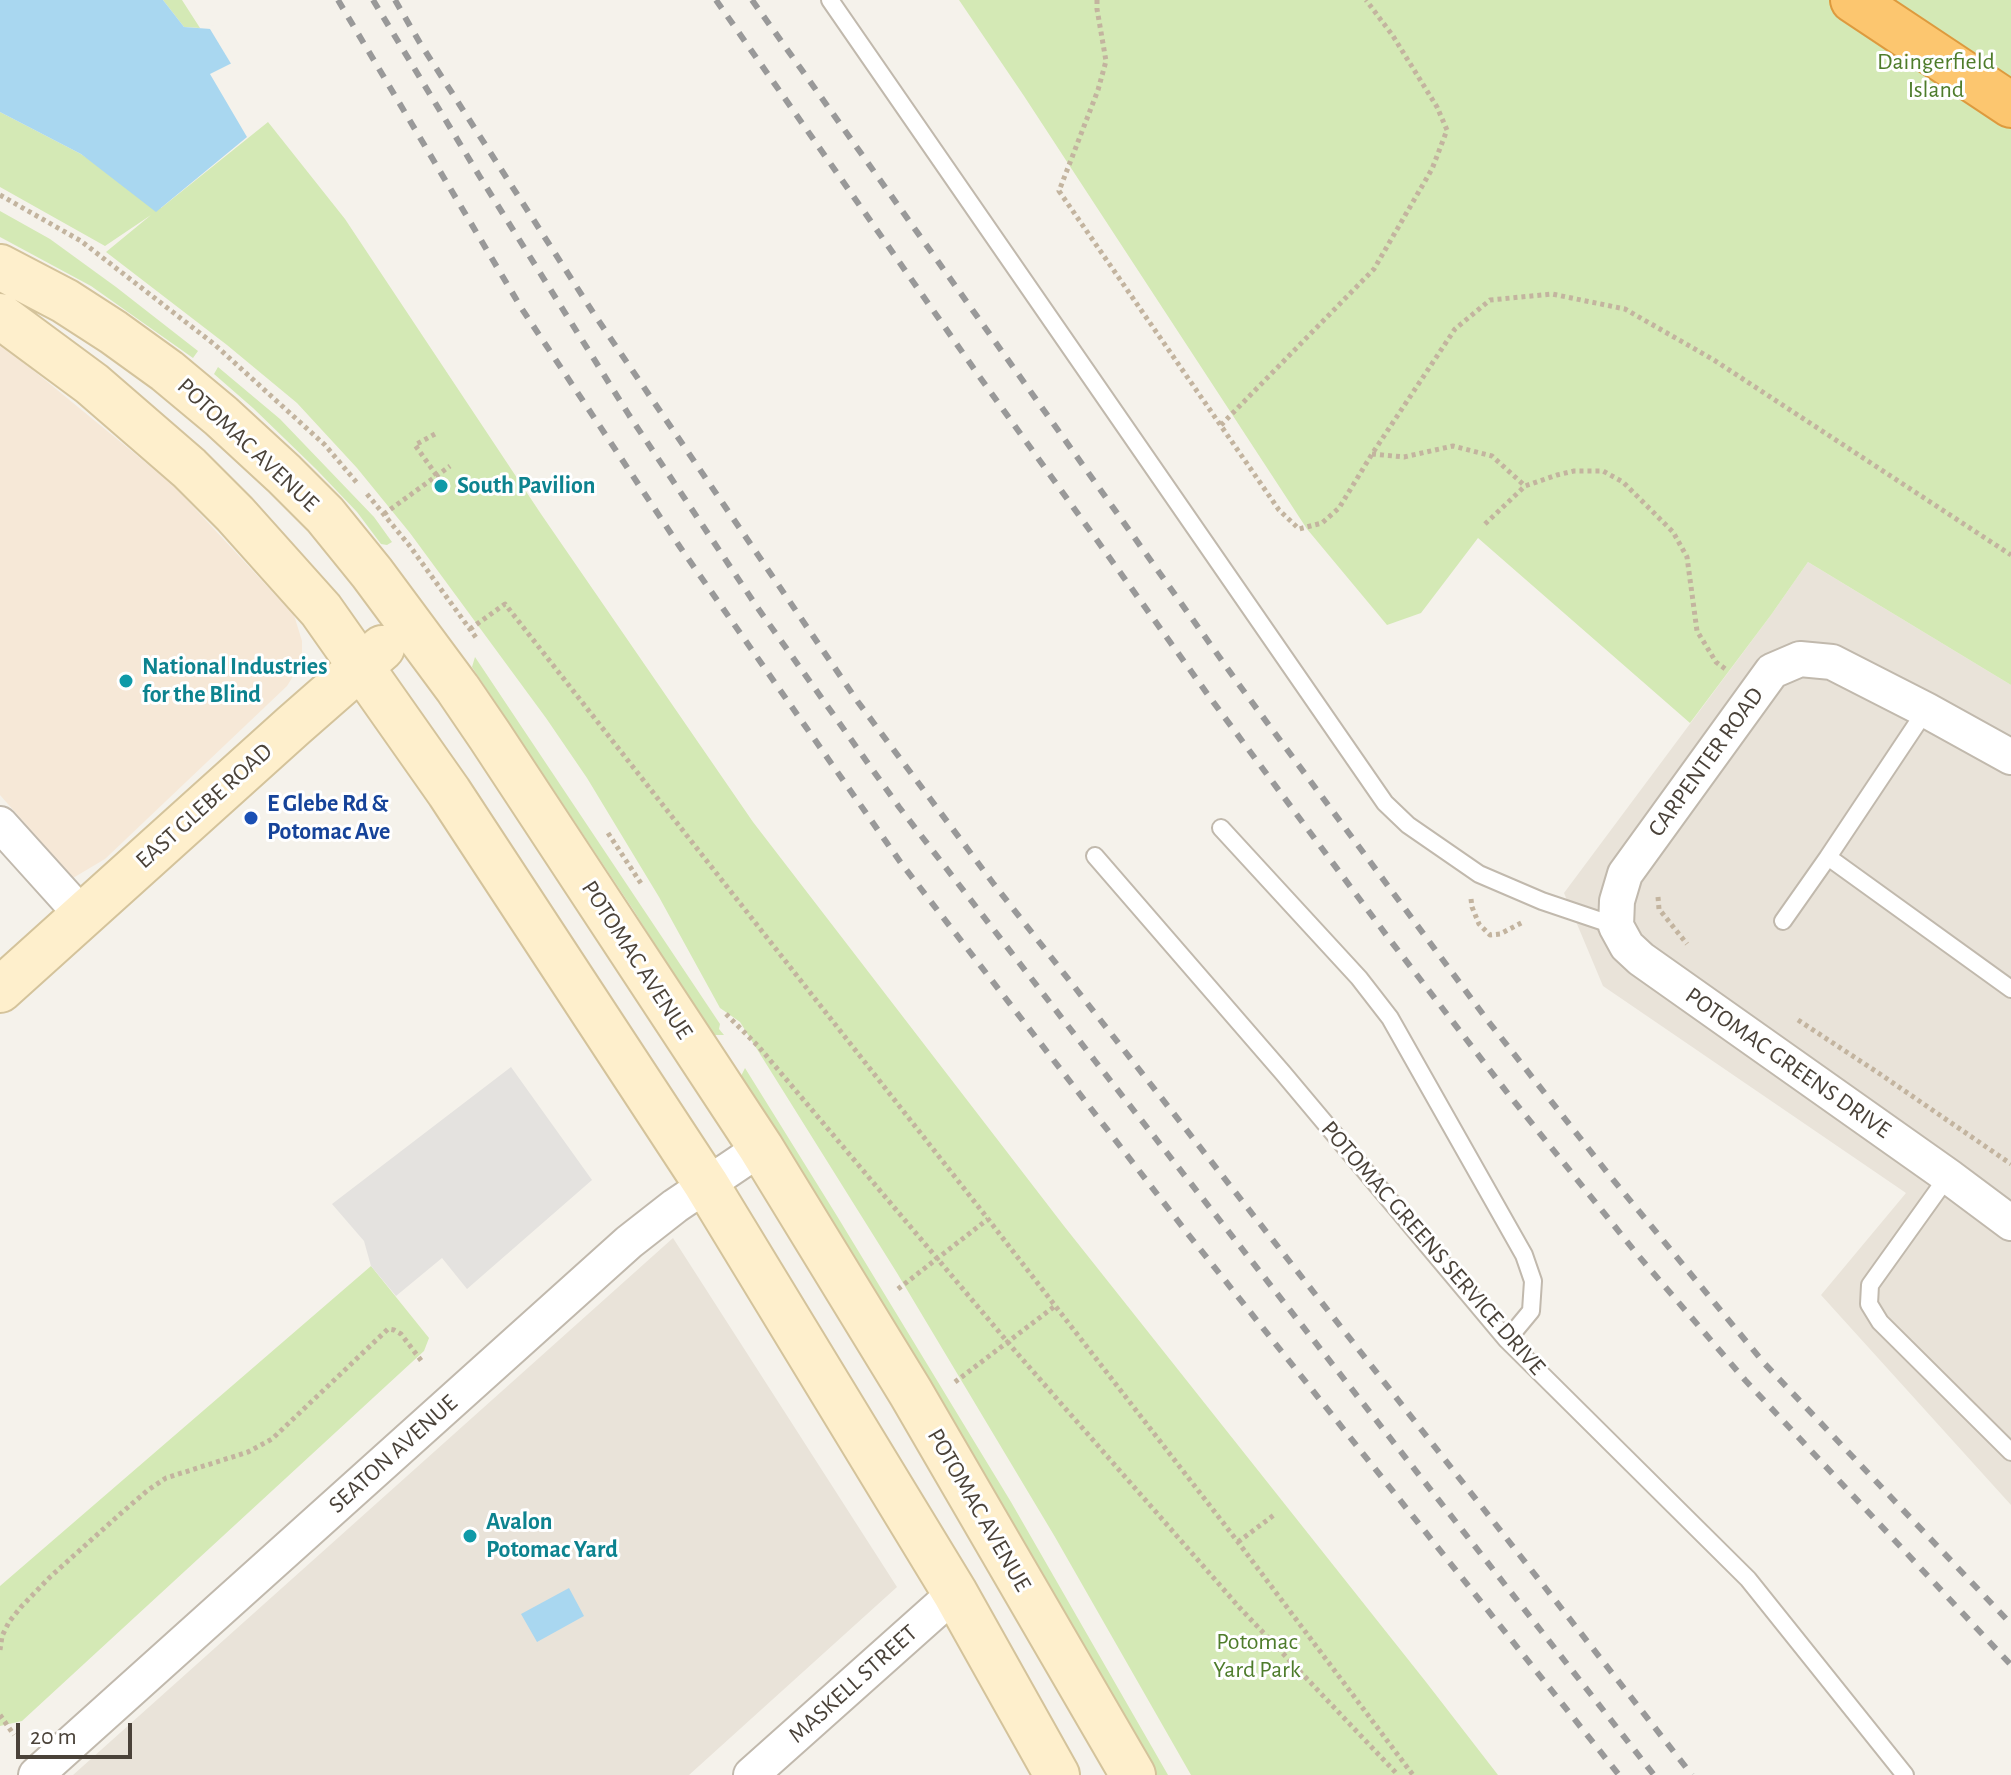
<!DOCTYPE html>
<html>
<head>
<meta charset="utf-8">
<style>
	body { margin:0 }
	#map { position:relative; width:2011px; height:1775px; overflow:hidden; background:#f5f2eb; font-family:"Alegreya Sans",sans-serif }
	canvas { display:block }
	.scale { position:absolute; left:16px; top:1723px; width:116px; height:36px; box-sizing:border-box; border:4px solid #4a4239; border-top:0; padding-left:10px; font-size:24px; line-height:28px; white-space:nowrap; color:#4a4239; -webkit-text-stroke:6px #fff; paint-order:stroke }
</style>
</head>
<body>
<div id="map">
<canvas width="2011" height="1775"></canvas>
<div class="scale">20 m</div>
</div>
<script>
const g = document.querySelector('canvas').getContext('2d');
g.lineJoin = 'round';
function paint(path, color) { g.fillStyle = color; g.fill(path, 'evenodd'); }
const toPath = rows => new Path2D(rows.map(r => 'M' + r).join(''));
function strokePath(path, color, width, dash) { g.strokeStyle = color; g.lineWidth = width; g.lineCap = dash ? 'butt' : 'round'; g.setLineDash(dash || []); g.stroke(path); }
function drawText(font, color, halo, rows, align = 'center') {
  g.font = font + ' "Alegreya Sans",sans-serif'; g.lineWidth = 6; g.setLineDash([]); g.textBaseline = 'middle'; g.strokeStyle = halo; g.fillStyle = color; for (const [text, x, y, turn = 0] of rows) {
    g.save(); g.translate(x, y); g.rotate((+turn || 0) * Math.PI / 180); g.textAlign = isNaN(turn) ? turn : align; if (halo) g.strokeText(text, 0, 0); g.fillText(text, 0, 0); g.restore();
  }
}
const residential = toPath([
	[1808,562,2011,685,2011,1505,1821,1295,1906,1193,1603,986,1564,893,1771,615],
	[673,1238,897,1587,689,1775,73,1775]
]);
const commercial = toPath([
	[0,343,173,485,294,615,302,641,302,662,287,686,105,859,73,878,0,795]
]);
const green = toPath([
	[163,0,182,0,200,28,184,27],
	[959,0,2011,0,2011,685,1808,562,1771,615,1690,723,1478,538,1421,613,1387,625,1307,529,1024,96],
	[0,112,81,154,161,208,268,122,345,219,541,514,753,822,1064,1226,1426,1682,1498,1775,1191,1775,1055,1537,897,1273,740,1022,720,1008,659,897,587,778,546,718,410,533,357,468,297,403,227,345,106,252,151,215,105,246,0,187],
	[0,211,50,239,116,287,198,351,193,358,91,286,0,237],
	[218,367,280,419,374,517,392,542,387,545,381,544,357,512,316,469,253,408,214,374],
	[475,657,720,1024,719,1029,724,1035,712,1035,634,911,472,667],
	[745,1068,837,1216,1011,1502,1168,1775,1157,1775,1038,1566,824,1212,740,1078],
	[371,1266,429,1338,424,1351,22,1721,0,1726,0,1586]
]);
const parking = toPath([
	[511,1067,592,1180,467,1289,442,1258,396,1296,371,1266,364,1241,332,1204]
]);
const water = toPath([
	[0,0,163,0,184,27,211,29,232,63,210,74,247,137,156,212,81,154,0,112],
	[569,1588,584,1616,537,1642,521,1614]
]);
const pier = toPath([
	[207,24,214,26,236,61,234,66,233,67]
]);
const path = toPath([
	[1097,0,1097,9,1106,61,1098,90,1059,191,1279,510,1299,529,1322,523,1339,508,1372,454,1455,329,1490,300,1552,294,1625,309,1714,360,2011,555],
	[0,195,81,241,214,344,325,445,358,484],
	[1221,425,1374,269,1432,169,1447,130,1437,107,1393,36,1366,0],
	[435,434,415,445,437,476],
	[1372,454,1404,457,1453,446,1492,456,1525,486,1557,475,1574,471,1603,471,1623,482,1673,532,1687,557,1697,631,1716,662,1728,671],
	[367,494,409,545,477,639],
	[384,514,450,466],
	[1485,524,1525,486],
	[470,629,505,604,988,1219,1238,1542,1413,1775],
	[608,833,642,885],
	[1658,897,1659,909,1687,944],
	[1471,899,1472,907,1479,924,1490,935,1500,934,1523,922],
	[726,1014,759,1047,1016,1352,1239,1607,1398,1775],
	[1798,1020,1880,1074,2011,1164],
	[898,1289,988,1219],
	[955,1382,1055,1306],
	[1238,1542,1274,1515],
	[0,1650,2,1636,9,1622,21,1607,50,1577,119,1515,148,1490,166,1478,248,1452,272,1439,388,1329,394,1330,401,1334,423,1363],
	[0,1715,14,1735]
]);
const lane = toPath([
	[830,0,1385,803,1408,825,1479,874,1542,901,1616,926],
	[1926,710,1828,857,2011,989],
	[1221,828,1359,978,1390,1018,1524,1255,1533,1281,1531,1311,1507,1340],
	[1095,856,1283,1073,1507,1340,1748,1579,1905,1775],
	[1783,921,1828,857],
	[1948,1176,1870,1285,1869,1304,1880,1322,2011,1452]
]);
const street = toPath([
	[2011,757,1926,710,1832,662,1800,659,1772,671,1625,874,1617,901,1616,926,1627,946,1641,959,1948,1176,2011,1223],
	[0,824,83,916],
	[36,1775,629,1242,675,1206,761,1148],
	[751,1775,955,1593]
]);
const secondary = toPath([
	[0,267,65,301,113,332,167,371,221,416,284,474,325,515,372,573,458,689,490,736,761,1148,911,1393,1133,1775],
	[0,316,92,384,189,468,235,514,321,610,449,792,706,1184,955,1593,1057,1775],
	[0,990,293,726,382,648]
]);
const highway = toPath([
	[1853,0,2011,105]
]);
const rail = toPath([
	[338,0,522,309,680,547,901,863,1188,1234,1619,1775],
	[373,0,480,177,629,415,757,607,899,807,1095,1061,1654,1775],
	[395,0,420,43,594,314,858,702,993,883,1692,1775],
	[716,0,979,376,1211,699,1387,936,1509,1095,1637,1254,1745,1380,2011,1665],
	[752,0,1240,686,1488,1021,1610,1176,1764,1363,2011,1624]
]);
const markers = [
	[441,486,8,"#0f9aa8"],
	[126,681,8,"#0f9aa8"],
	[251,818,8,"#1a4fb4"],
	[470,1536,8,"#0f9aa8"]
];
const parkNames = [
	["Daingerfield",1936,62],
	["Island",1936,90],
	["Potomac",1257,1642],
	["Yard Park",1257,1670]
];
const streetNames = [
	["POTOMAC AVENUE",248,445,43],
	["CARPENTER ROAD",1706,762,-54],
	["EAST GLEBE ROAD",204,806,-42],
	["POTOMAC AVENUE",637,960,57],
	["POTOMAC GREENS DRIVE",1788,1063,35],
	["POTOMAC GREENS SERVICE DRIVE",1433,1248,49],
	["SEATON AVENUE",393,1454,-42],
	["POTOMAC AVENUE",979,1510,60],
	["MASKELL STREET",853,1684,-42]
];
const cultureNames = [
	["South Pavilion",457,486],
	["National Industries",142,667],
	["for the Blind",142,695],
	["Avalon",486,1522],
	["Potomac Yard",486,1550]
];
const transitNames = [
	["E Glebe Rd &",267,804],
	["Potomac Ave",267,832]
];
paint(residential, '#e9e3d9');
paint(commercial, '#f6e8d7');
paint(green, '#d4e9b5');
paint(parking, '#e4e2df');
paint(water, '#a9d7f0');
paint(pier, '#f5f2eb');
strokePath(lane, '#c1b9ad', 20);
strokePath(street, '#c1b9ad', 38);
strokePath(secondary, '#d4c39b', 48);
strokePath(highway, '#dd9a3e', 48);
strokePath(path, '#c3b49f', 5, [4, 4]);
strokePath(lane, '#fff', 16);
strokePath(street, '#fff', 34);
strokePath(secondary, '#feefcc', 44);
strokePath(highway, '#fcc66f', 44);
strokePath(rail, '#999', 6, [10, 10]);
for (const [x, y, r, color] of markers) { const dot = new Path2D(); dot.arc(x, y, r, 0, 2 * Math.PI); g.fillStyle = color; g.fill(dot); strokePath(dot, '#fff', 3); }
drawText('24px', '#4e7c2b', '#fff', parkNames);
drawText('24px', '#4a4239', '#fff', streetNames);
drawText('bold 24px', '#0d838f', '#fff', cultureNames, 'left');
drawText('bold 24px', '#164399', '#fff', transitNames, 'left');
</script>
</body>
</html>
